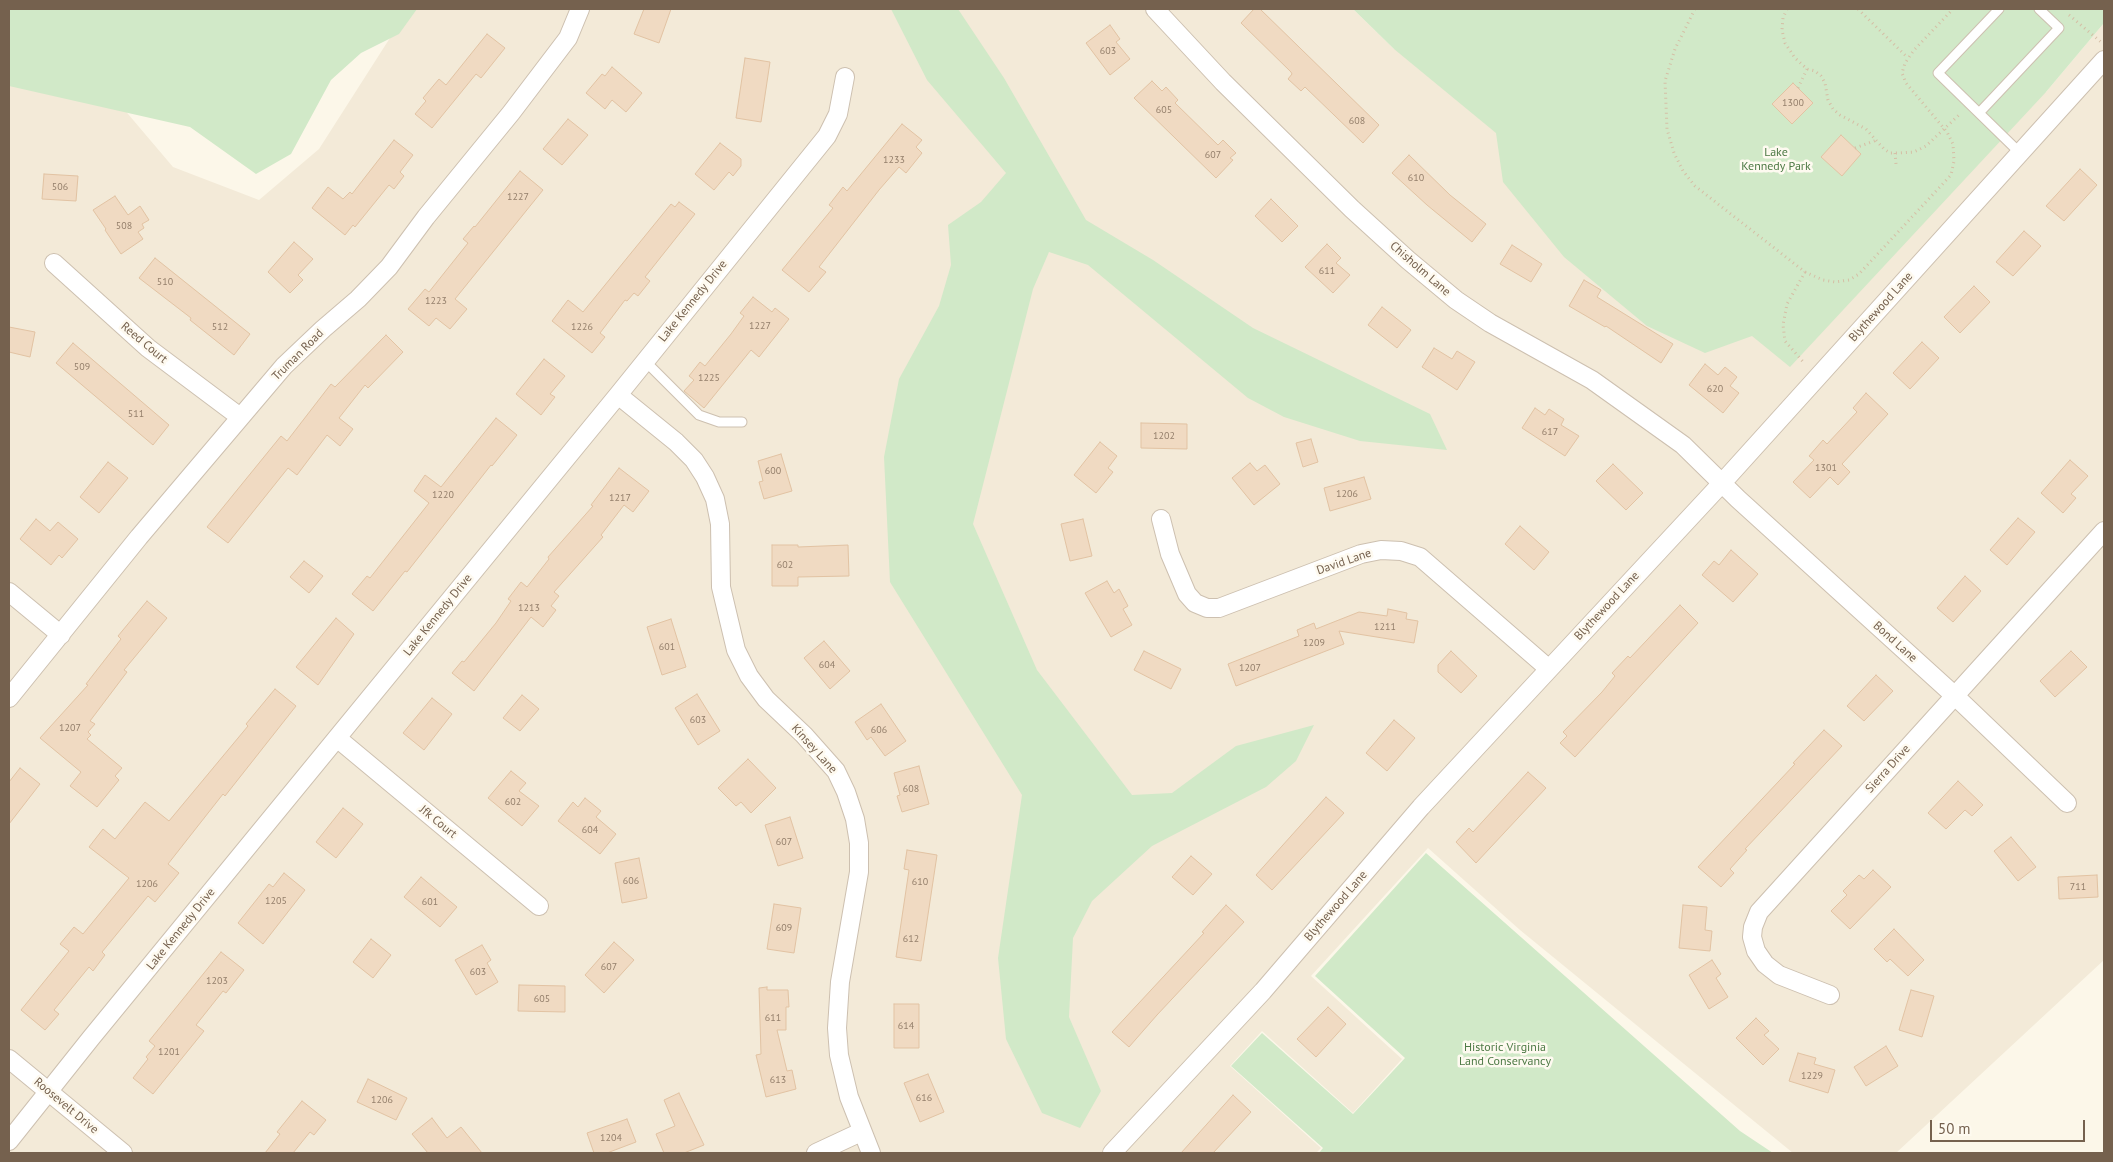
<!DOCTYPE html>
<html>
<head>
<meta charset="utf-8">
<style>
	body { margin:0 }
	#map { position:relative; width:2113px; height:1162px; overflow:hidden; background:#fcf7e9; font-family:"PT Sans",sans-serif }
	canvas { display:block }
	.frame { position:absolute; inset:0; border:10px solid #75614e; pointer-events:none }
	.scale { position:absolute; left:1930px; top:1120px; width:155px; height:22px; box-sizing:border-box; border:2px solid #75614e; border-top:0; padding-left:6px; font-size:15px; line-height:18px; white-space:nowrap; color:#75614e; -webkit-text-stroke:4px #fefaf0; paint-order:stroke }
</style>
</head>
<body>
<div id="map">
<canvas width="2113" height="1162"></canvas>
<div class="frame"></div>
<div class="scale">50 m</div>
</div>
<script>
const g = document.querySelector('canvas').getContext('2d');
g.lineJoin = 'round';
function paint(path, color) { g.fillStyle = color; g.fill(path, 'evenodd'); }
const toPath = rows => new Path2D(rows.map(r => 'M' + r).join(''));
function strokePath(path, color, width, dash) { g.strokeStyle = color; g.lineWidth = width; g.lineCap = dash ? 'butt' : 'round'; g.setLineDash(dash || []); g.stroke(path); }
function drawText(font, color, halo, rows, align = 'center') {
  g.font = font + ' "PT Sans",sans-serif'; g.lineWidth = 5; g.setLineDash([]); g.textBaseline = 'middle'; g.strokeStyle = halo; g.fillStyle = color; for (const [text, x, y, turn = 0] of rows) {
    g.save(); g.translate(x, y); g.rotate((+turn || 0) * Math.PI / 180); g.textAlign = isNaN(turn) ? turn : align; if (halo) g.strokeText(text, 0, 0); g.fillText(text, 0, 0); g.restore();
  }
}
const residential = toPath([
	[406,9,1353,9,1394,49,2046,92,2104,23,2104,960,1896,1153,1793,1153,1520,930,1428,848,1311,976,1402,1059,1353,1113,1262,1031,1230,1066,1321,1148,1316,1153,9,1153,9,86,95,75,173,167,259,200,319,149,404,16]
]);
const green = toPath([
	[9,9,417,9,399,34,361,53,331,80,291,154,256,174,190,127,9,86],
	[891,9,958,9,1004,78,1086,220,1153,260,1253,328,1430,414,1447,450,1360,441,1284,417,1248,398,1088,265,1049,252,1033,289,973,524,1037,670,1132,795,1172,793,1236,746,1314,725,1296,761,1266,787,1152,846,1092,901,1073,938,1069,1017,1101,1091,1080,1128,1042,1113,1006,1039,998,958,1022,795,890,582,884,457,899,379,939,306,951,265,948,225,981,202,1006,173,927,80],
	[1353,9,2104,9,2104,23,2046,92,1790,367,1752,336,1705,353,1647,326,1564,257,1503,182,1496,133,1394,49],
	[1426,853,1740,1131,1773,1153,1319,1153,1323,1148,1231,1066,1262,1033,1353,1114,1405,1058,1315,976]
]);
const building = toPath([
	[644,9,671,9,659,43,634,34,644,9],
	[1254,9,1260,9,1379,125,1363,143,1305,87,1301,91,1288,79,1292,74,1291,72,1241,23,1254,9],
	[1110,25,1120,39,1116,42,1130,59,1110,75,1086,43,1110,25],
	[487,34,505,48,481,78,476,74,432,128,415,114,426,101,423,98,439,79,446,85,487,34],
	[745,58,770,62,761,122,736,118,745,58],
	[612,67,642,93,626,112,612,100,605,109,586,93,602,74,605,76,612,67],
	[1152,81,1162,91,1166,87,1178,100,1175,103,1218,145,1223,140,1236,153,1230,158,1233,160,1216,178,1134,98,1152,81],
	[1793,83,1813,103,1792,124,1772,104,1793,83],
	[568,119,588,135,562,165,543,149,568,119],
	[902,124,922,140,916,147,922,153,906,173,899,167,879,190,819,267,826,272,809,292,782,270,833,208,829,205,843,187,847,191,902,124],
	[1841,135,1861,154,1842,176,1821,157,1841,135],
	[394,140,413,155,400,172,404,176,394,189,389,185,355,227,353,225,345,235,312,208,328,187,343,199,350,192,352,194,394,140],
	[720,143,741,159,741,166,733,176,729,172,714,190,695,174,720,143],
	[1409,155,1450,195,1486,224,1472,242,1427,205,1392,173,1409,155],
	[2080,169,2097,185,2064,221,2046,206,2080,169],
	[520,171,543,190,455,299,467,309,450,329,436,318,429,326,408,309,425,289,429,292,468,243,463,239,474,226,475,227,520,171],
	[44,174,78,176,76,201,42,199,44,174],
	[115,196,128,215,140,206,149,220,142,224,144,228,138,232,143,239,121,254,105,230,106,229,93,210,115,196],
	[1271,199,1298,226,1282,242,1255,216,1271,199],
	[679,202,695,214,645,277,650,281,638,296,634,293,627,301,625,300,600,333,605,337,592,353,552,321,568,300,583,312,671,204,675,207,679,202],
	[2024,231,2041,246,2013,276,1996,262,2024,231],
	[294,242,313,259,298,275,303,280,290,293,268,272,294,242],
	[1327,244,1341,258,1336,263,1350,275,1333,293,1305,267,1327,244],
	[1512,245,1542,264,1531,282,1500,264,1512,245],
	[155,258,250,334,234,355,190,320,191,318,139,278,155,258],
	[1584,280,1601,290,1597,297,1673,344,1661,363,1606,326,1605,327,1569,306,1584,280],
	[1974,286,1990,302,1960,333,1944,317,1974,286],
	[753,297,772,312,775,308,789,319,759,357,751,350,704,408,684,391,694,380,689,376,700,362,705,366,731,334,744,316,740,313,753,297],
	[1382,307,1411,330,1397,348,1368,325,1382,307],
	[9,327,35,332,30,357,9,352,9,327],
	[386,335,403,352,368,388,365,385,339,418,353,429,340,446,327,435,297,475,288,468,228,543,207,527,281,436,287,441,331,384,335,387,386,335],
	[1922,342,1939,358,1910,389,1893,373,1922,342],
	[73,343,169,425,153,445,56,363,73,343],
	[1434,348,1452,359,1457,351,1475,362,1457,390,1422,367,1434,348],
	[544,359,565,376,550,394,555,397,541,415,516,394,544,359],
	[1705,364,1718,375,1725,367,1737,377,1730,386,1739,393,1723,413,1689,385,1705,364],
	[1866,393,1888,414,1842,464,1850,472,1838,485,1830,477,1810,498,1793,482,1814,460,1809,456,1823,440,1827,444,1857,412,1853,408,1866,393],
	[1535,408,1545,415,1549,409,1564,419,1561,425,1579,436,1565,456,1522,428,1535,408],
	[496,418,517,435,492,466,491,465,407,572,405,571,373,611,352,594,367,576,370,578,429,503,414,491,425,475,441,487,496,418],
	[1141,423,1187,424,1187,449,1141,448,1141,423],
	[1311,439,1318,462,1303,467,1296,443,1311,439],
	[1100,442,1117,456,1108,468,1113,472,1096,493,1074,475,1100,442],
	[781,454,792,491,764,499,759,482,763,481,758,461,781,454],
	[2070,460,2088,476,2071,494,2076,498,2063,513,2041,493,2070,460],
	[108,462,128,478,99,513,80,497,108,462],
	[1250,463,1257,471,1265,465,1280,484,1254,505,1232,478,1250,463],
	[1613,464,1643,493,1626,510,1596,481,1613,464],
	[619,468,649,491,633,512,624,505,601,535,603,537,554,592,559,596,551,606,556,610,543,627,531,617,474,691,452,673,462,661,464,662,496,623,511,601,508,599,521,582,527,587,549,559,548,557,593,506,591,505,619,468],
	[1364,477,1371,499,1330,511,1324,488,1364,477],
	[2018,518,2035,532,2007,565,1990,550,2018,518],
	[36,519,50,531,58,522,78,539,62,558,59,555,51,565,20,539,36,519],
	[1083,519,1092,556,1070,561,1061,524,1083,519],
	[1520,526,1549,552,1534,570,1505,544,1520,526],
	[772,545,798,545,798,547,848,545,849,576,798,577,798,586,772,586,772,545],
	[1731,550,1758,574,1733,602,1702,575,1714,561,1719,565,1731,550],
	[304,561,323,576,309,593,290,577,304,561],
	[1965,576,1981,591,1953,622,1937,608,1965,576],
	[1107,581,1114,593,1119,589,1128,606,1123,609,1132,625,1111,637,1085,593,1107,581],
	[147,601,167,618,124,670,127,672,90,721,95,724,88,732,91,735,87,739,122,768,115,776,119,780,97,807,70,786,81,772,40,738,88,685,86,684,121,639,118,636,147,601],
	[1680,605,1698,623,1575,757,1560,743,1567,736,1563,732,1602,692,1615,676,1612,673,1628,656,1630,658,1680,605],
	[1388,609,1407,613,1406,619,1418,621,1414,643,1339,631,1344,644,1236,686,1228,664,1299,636,1297,630,1314,623,1316,629,1359,612,1387,616,1388,609],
	[336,618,354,634,318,685,296,667,336,618],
	[671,619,686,667,662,675,647,627,671,619],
	[824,641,850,671,830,689,804,658,824,641],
	[1144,651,1181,669,1171,689,1134,670,1144,651],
	[1451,651,1477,676,1461,693,1438,672,1438,665,1451,651],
	[2071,651,2087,667,2055,697,2040,681,2071,651],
	[1876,675,1893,691,1864,721,1847,706,1876,675],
	[275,689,296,706,225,796,223,794,168,864,179,873,155,902,148,896,102,952,105,955,93,971,89,967,54,1010,59,1014,45,1030,21,1010,69,951,60,944,74,927,83,934,129,878,89,847,103,829,115,839,145,802,169,821,248,726,246,724,275,689],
	[697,694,720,731,698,745,675,708,697,694],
	[522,695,539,709,520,731,503,718,522,695],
	[432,698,452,714,424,750,403,733,432,698],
	[881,704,906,741,885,756,871,737,867,740,855,722,881,704],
	[1394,720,1415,738,1387,771,1366,753,1394,720],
	[1824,730,1842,746,1745,849,1747,850,1730,869,1734,873,1721,887,1698,867,1795,764,1793,763,1824,730],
	[748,759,776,788,751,813,741,802,736,806,718,788,748,759],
	[919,766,929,804,902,812,897,796,900,795,894,773,919,766],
	[20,768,40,784,9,824,9,782,20,768],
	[511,771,526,783,519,791,539,806,522,826,488,798,511,771],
	[1528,772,1546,788,1476,863,1456,842,1469,828,1473,832,1528,772],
	[1958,781,1983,805,1972,816,1965,810,1946,829,1928,813,1958,781],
	[1326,797,1344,813,1272,890,1256,875,1326,797],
	[585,798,601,811,596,817,616,834,600,854,558,821,573,802,578,807,585,798],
	[343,808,363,824,336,858,316,842,343,808],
	[790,817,803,858,778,866,765,825,790,817],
	[2011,837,2036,867,2018,881,1994,851,2011,837],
	[907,850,937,855,921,961,896,957,909,870,904,869,907,850],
	[1191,856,1212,874,1193,895,1172,877,1191,856],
	[639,858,647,898,622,903,615,863,639,858],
	[1873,870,1891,887,1850,929,1831,911,1847,895,1843,891,1859,875,1864,879,1873,870],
	[284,873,305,890,263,944,238,923,269,884,273,887,284,873],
	[2097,875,2098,897,2059,899,2058,877,2097,875],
	[421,877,457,907,440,927,404,897,421,877],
	[774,904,801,908,794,953,767,949,774,904],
	[1226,905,1244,922,1157,1015,1129,1047,1112,1032,1204,933,1202,932,1226,905],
	[1683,905,1707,907,1705,930,1712,931,1710,951,1679,948,1683,905],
	[1894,929,1924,960,1908,976,1890,959,1887,962,1874,949,1894,929],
	[371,939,391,955,373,978,353,962,371,939],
	[614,942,634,960,604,993,585,975,614,942],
	[482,945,491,960,487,963,498,982,476,995,455,960,482,945],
	[221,952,244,970,226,993,223,991,196,1025,204,1031,153,1094,133,1078,148,1059,146,1057,155,1046,149,1041,221,952],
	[1712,960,1721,974,1716,978,1728,997,1709,1009,1689,975,1712,960],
	[519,985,565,986,565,1012,518,1011,519,985],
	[767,987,767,990,788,990,789,1007,786,1007,786,1030,777,1030,787,1071,792,1070,796,1089,766,1097,756,1055,761,1054,759,988,767,987],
	[1911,990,1934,996,1922,1037,1899,1030,1911,990],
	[894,1004,919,1004,919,1048,894,1048,894,1004],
	[1328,1007,1346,1024,1316,1057,1297,1039,1328,1007],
	[1756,1018,1769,1031,1764,1035,1779,1049,1763,1065,1736,1038,1756,1018],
	[1886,1046,1898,1066,1866,1086,1854,1067,1886,1046],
	[1798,1053,1816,1058,1814,1064,1835,1070,1828,1093,1789,1081,1798,1053],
	[928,1074,944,1112,920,1122,904,1083,928,1074],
	[368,1079,407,1098,396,1120,357,1102,368,1079],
	[679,1093,704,1145,684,1153,664,1153,656,1134,675,1126,664,1100,679,1093],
	[1233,1095,1251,1112,1213,1153,1181,1153,1233,1095],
	[302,1101,326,1120,314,1135,310,1132,293,1153,265,1153,280,1134,277,1132,302,1101],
	[432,1118,447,1138,461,1127,482,1153,428,1153,412,1134,432,1118],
	[627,1119,636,1142,607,1153,594,1153,587,1133,627,1119]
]);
const path = toPath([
	[1695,9,1675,49,1665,81,1667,129,1674,153,1683,171,1695,186,1805,272,1787,304,1783,325,1785,341,1805,364],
	[1787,9,1783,18,1782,30,1785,43,1795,58,1807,69,1815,71,1821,76,1825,83,1828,100,1833,109,1840,115,1866,129,1884,149,1890,153,1899,153,1914,152,1926,146,1961,113],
	[1858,9,1908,58],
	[2069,15,2101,42],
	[1798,88,1807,69],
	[1855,148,1877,140],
	[1895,153,1896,164],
	[1805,272,1823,280,1835,282,1849,280,1859,274,1951,175,1954,161,1953,144,1947,132,1906,83,1902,73,1905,63,1914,50,1953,9]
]);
const service = toPath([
	[1999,9,1938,73,2020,153],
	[1979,113,2059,28,2039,9],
	[645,361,699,415,719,422,742,422]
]);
const minor = toPath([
	[1155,9,1223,82,1352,209,1408,260,1456,300,1490,323,1592,380,1683,445,1738,499,1955,696,2067,803],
	[54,263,148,348,240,417],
	[618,395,676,442,694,460,705,477,715,499,720,524,721,587,736,650,749,676,766,699,804,735,836,771,846,792,855,819,859,843,859,872,840,982,837,1028,839,1055,849,1097,871,1153],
	[1161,519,1170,554,1187,594,1195,603,1207,608,1219,608,1361,554,1381,550,1401,551,1420,557,1549,669],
	[9,592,61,635],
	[9,698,139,537,284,366,323,329,358,299,389,267,426,217,511,113,568,38,580,9],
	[337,738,539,906],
	[1830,995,1779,975,1765,964,1756,951,1752,937,1753,927,1759,912,2104,531],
	[9,1059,123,1153],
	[9,1141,91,1038,618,395,827,136,838,114,845,77],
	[816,1153,861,1132],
	[1112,1153,1263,991,1421,807,1722,483,2104,60]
]);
const numberNames = [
	["603",1108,51],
	["1300",1793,103],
	["605",1164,110],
	["608",1357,121],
	["607",1213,155],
	["1233",894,160],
	["610",1416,178],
	["506",60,187],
	["1227",518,197],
	["508",124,226],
	["611",1327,271],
	["510",165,282],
	["1223",436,301],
	["1227",760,326],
	["512",220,327],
	["1226",582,327],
	["509",82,367],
	["1225",709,378],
	["620",1715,389],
	["511",136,414],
	["617",1550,432],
	["1202",1164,436],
	["1301",1826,468],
	["600",773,471],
	["1206",1347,494],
	["1220",443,495],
	["1217",620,498],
	["602",785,565],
	["1213",529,608],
	["1211",1385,627],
	["1209",1314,643],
	["601",667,647],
	["604",827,665],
	["1207",1250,668],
	["603",698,720],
	["1207",70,728],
	["606",879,730],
	["608",911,789],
	["602",513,802],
	["604",590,830],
	["607",784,842],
	["606",631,881],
	["610",920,882],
	["1206",147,884],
	["711",2078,887],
	["1205",276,901],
	["601",430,902],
	["609",784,928],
	["612",911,939],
	["607",609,967],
	["603",478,972],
	["1203",217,981],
	["605",542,999],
	["611",773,1018],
	["614",906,1026],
	["1201",169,1052],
	["1229",1812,1076],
	["613",778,1080],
	["616",924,1098],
	["1206",382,1100],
	["1204",611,1138]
];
const parkNames = [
	["Lake",1776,153],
	["Kennedy Park",1776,167],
	["Historic Virginia",1505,1048],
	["Land Conservancy",1505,1062]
];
const streetNames = [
	["Chisholm Lane",1420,269,41],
	["Lake Kennedy Drive",693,301,-51],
	["Blythewood Lane",1881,307,-48],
	["Reed Court",144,343,40],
	["Truman Road",298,355,-45],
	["David Lane",1344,562,-19],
	["Blythewood Lane",1607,606,-47],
	["Lake Kennedy Drive",438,615,-51],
	["Bond Lane",1895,642,42],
	["Kinsey Lane",814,749,48],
	["Sierra Drive",1888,769,-48],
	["Jfk Court",438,822,39],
	["Blythewood Lane",1336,906,-49],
	["Lake Kennedy Drive",181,929,-51],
	["Roosevelt Drive",66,1106,40]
];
paint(residential, '#f3ead8');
paint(green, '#d1e9c8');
paint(building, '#f0dac2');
strokePath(building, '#e2c3a3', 1);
strokePath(service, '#cdc0b0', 11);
strokePath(minor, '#cdc0b0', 20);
strokePath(path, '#d5bea5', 3, [1, 4]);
strokePath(service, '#fff', 9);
strokePath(minor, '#fff', 18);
drawText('10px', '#947f6b', null, numberNames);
drawText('12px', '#4e7a46', '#fefaf0', parkNames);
drawText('12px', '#75614e', '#fefaf0', streetNames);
</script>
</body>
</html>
